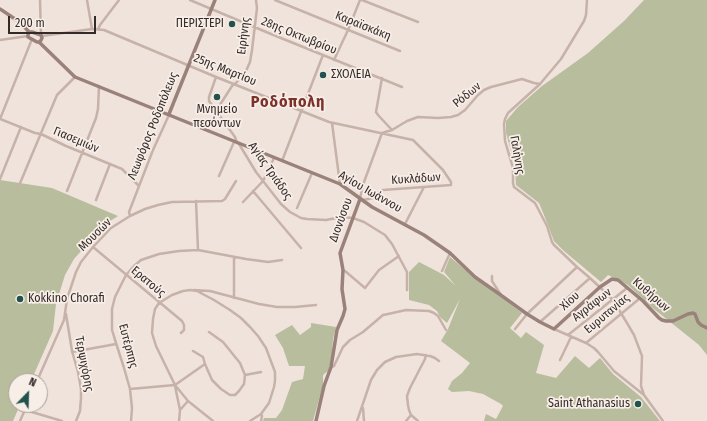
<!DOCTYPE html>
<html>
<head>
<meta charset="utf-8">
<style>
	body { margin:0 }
	#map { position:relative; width:707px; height:421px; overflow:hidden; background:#efe3dc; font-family:"Fira Sans Condensed",sans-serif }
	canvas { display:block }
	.north { position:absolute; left:8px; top:373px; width:40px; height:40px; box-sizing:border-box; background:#f8eee8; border:1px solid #aaa09b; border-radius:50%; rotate:23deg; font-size:11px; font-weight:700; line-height:16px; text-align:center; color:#342a28 }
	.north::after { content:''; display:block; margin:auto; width:14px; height:18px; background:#22524e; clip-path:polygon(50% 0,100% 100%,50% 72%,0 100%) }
	.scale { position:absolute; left:8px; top:16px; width:88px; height:18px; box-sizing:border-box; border:2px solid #342a28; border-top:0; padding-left:5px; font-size:12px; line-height:14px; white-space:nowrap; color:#342a28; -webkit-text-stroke:3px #f8eee8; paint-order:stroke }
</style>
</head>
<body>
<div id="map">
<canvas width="707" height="421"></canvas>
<div class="north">N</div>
<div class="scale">200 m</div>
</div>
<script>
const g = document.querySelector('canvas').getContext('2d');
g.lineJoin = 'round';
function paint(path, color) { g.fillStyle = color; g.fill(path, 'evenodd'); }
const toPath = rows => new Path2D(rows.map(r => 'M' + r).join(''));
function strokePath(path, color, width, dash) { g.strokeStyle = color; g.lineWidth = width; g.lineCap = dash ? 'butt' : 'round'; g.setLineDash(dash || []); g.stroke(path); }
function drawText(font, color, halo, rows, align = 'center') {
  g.font = font + ' "Fira Sans Condensed",sans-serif'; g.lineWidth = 3.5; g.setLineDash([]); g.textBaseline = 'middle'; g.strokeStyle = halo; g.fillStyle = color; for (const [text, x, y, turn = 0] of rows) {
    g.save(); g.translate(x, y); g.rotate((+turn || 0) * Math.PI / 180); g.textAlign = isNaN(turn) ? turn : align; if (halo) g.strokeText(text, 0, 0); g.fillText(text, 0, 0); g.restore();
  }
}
const green = toPath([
	[644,0,707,0,707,355,699,345,654,309,628,285,619,280,608,275,601,282,564,251,554,241,544,215,539,203,516,185,515,165,506,133,506,121,518,107,542,86,588,53,624,21],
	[0,180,52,188,118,216,104,225,74,259,65,275,56,304,53,331,31,381,16,381,16,405,20,405,13,421,0,421],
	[450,257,474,277,522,313,510,328,521,338,526,332,544,345,536,373,556,378,575,356,589,368,600,358,613,374,641,397,660,421,484,421,486,414,496,419,503,406,501,404,483,394,469,391,452,392,448,389,452,381,462,373,470,363,441,341,448,329,460,299,447,323,440,317,437,311,429,305,409,300,409,272,419,262,444,275,456,286,444,272],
	[311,323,336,327,333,339,332,353,330,365,328,371,324,374,323,376,323,385,313,421,263,421,264,418,276,418,282,410,292,382,303,379,305,366,289,366,283,348,275,335,292,325,300,335,311,327]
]);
const street = toPath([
	[40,0,41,35],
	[87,0,92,29],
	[190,0,271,34,402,87],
	[275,0,400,51],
	[362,0,418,22],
	[587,0,586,15,584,21,561,59,540,84,508,113,505,119,504,124,505,141,513,168,513,183,514,187,535,203,547,226,552,242,554,245,577,267,590,278,608,295,613,300,627,323,634,335,642,356,641,386,644,395,663,421],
	[98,29,100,25,119,0],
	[42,36,92,29,104,30,216,77,329,122,413,140,443,170,451,182,451,185,383,190,379,192,373,198,363,200],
	[0,40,28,36],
	[334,60,348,30,360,0],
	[216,77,209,97,209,101,235,137,237,143],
	[382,78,376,112,378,115,392,130],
	[216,111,232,86,236,83,246,71,250,62,252,50,257,8,256,0],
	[0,119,35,133,41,134,66,146,122,169,139,186],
	[0,119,32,39],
	[332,123,340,184],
	[239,144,256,172,281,204,290,212,301,218,307,219,326,220,341,217,353,218,364,222,385,235,392,244,407,272,407,290],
	[282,161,323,55],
	[219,176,234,142],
	[0,179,21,127],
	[18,188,57,95,75,77],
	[67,191,96,118,98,109,99,86],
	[253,191,301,248],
	[360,198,364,182,382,133,392,130,407,121,418,117,438,118,451,117,458,115,465,110,478,95,484,90,491,87,522,79,534,83,540,84],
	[96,200,110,164],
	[196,201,198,250],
	[243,202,263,181,274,158],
	[297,208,312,173],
	[130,216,129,212,153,150,169,115],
	[405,224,424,187],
	[93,247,182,321,184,325,184,330,181,333],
	[343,270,345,271,365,288,379,270,399,256],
	[442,271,450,253],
	[492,276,492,281,501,295],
	[194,290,210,291,259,304,277,307,295,307,316,305],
	[234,298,234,257],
	[66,314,72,351,78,372,81,389,81,398,80,411,76,421],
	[540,322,590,278],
	[515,329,527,314,577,267],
	[554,329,586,343,594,348,598,352,614,371,644,395],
	[568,335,627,288],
	[586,343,639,299],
	[193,351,203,357,205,364,212,380,221,389,230,395,235,395,239,391,244,384,245,375,240,363,223,342,209,332],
	[72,352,116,344],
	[560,360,571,337],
	[331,367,334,366,343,347,350,340,363,332,383,315,388,314,406,310,429,311,434,313,438,316,446,330],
	[245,375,261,372],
	[37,381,64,320,67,299,76,272,81,262,93,247,111,228,130,216,145,209,158,205,172,202,222,201,225,199,236,181],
	[175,386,180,410,179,421],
	[130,389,175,385,205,364],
	[363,408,364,421],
	[25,410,62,421],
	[180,410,188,401],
	[20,421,27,405],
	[131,421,132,408,130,389,124,368,116,343,112,330,112,309,115,297,126,275,134,266,141,260,159,254,179,251,198,250,246,259,268,262,282,260],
	[213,421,188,401,175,385,156,346,152,333,153,319,155,309,159,303,172,295,183,291,190,290,197,291,214,300,230,310,241,318,250,327,258,336,266,348,275,372,275,381,274,387,269,403,261,414,250,421],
	[261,421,262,416,261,414],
	[357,421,371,380,377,370,385,362,396,357,417,354,430,356,435,358,439,361],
	[406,421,411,415],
	[418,421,411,415,409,410,408,405,407,396,410,388,425,359,426,355]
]);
const secondary = toPath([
	[0,9,21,23,29,32],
	[29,32,32,32,41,35,42,38,40,42,37,42,28,37,28,35,29,32],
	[39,42,75,77,340,184,372,207,424,235,450,253,475,277,495,291,527,314,540,322,554,329,600,287,612,279,618,280,643,301,659,318,662,320,666,321,673,321,688,314,693,313,695,314,698,322,701,325,707,328],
	[169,114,215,0],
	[316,421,324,386,331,367,337,330,343,316,345,309,342,289,343,270,340,253,360,199]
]);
const markers = [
	[232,24,4,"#22524e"],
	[323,75,4,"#22524e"],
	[217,97,4,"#22524e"],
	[20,299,4,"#22524e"],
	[638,404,4,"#22524e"]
];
const poiNames = [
	["ΠΕΡΙΣΤΕΡΙ",224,24],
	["ΣΧΟΛΕΙΑ",331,75,"left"],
	["Μνημείο",217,110,"center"],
	["πεσόντων",217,124,"center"],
	["Kokkino Chorafi",28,299,"left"],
	["Saint Athanasius",630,404]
];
const streetNames = [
	["Καραϊσκάκη",363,26,22],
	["Ειρήνης",244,36,-83],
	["28ης Οκτωβρίου",299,36,22],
	["25ης Μαρτίου",225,70,22],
	["Ρόδων",467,95,-39],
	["Λεωφόρος Ροδοπόλεως",153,126,-68],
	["Γιασεμιών",76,140,23],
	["Γαλήνης",517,155,80],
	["Αγίας Τριάδος",270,171,55],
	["Κυκλάδων",416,179,-4],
	["Αγίου Ιωάννου",370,192,30],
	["Διονύσου",341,220,-70],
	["Μουσών",95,235,-45],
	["Ερατούς",148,282,40],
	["Κυθήρων",651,295,41],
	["Χίου",570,301,-42],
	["Αγράφων",592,305,-38],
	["Ευρυτανίας",607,314,-40],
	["Ευτέρπης",128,346,75],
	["Τερψιχόρης",84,364,79]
];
const districtNames = [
	["Ροδόπολη",288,103]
];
paint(green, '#b7bd9d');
strokePath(street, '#c6b2a9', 2.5);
strokePath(secondary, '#9a827b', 3.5);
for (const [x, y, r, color] of markers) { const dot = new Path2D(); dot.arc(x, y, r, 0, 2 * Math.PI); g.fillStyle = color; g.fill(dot); strokePath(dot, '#f8eee8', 1.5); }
drawText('12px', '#342a28', '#f8eee8', poiNames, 'right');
drawText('12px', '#342a28', '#f8eee8', streetNames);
g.letterSpacing = '1px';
drawText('bold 16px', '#7c3129', '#f8eee8', districtNames);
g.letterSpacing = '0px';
</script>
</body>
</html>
